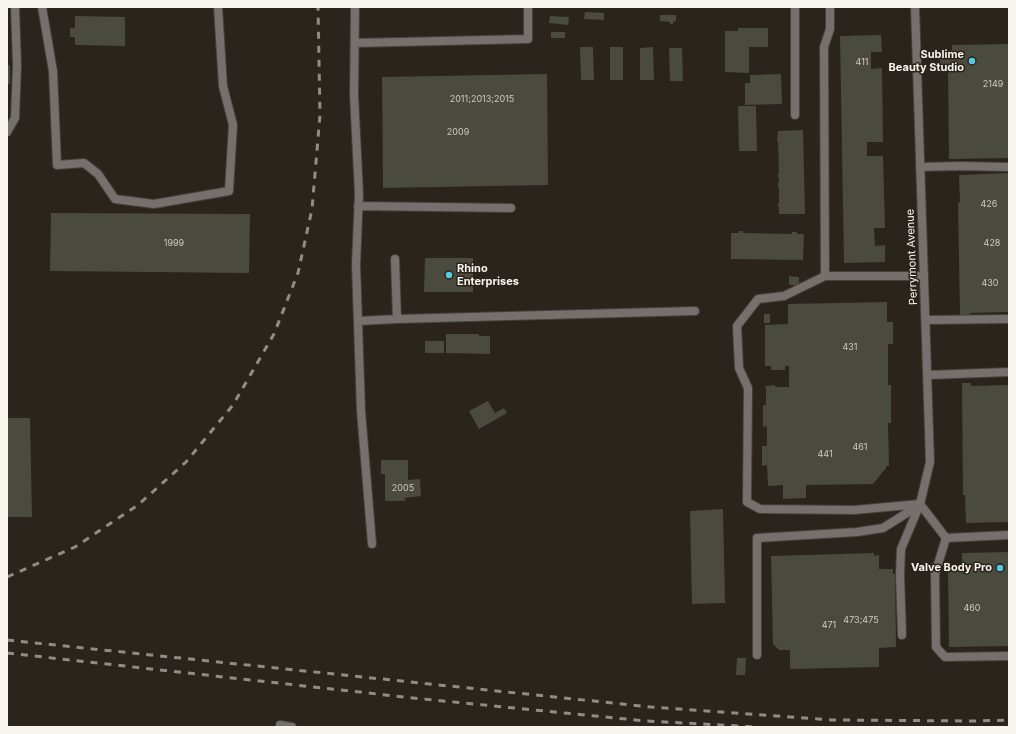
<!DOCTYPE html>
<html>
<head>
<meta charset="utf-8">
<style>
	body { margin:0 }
	#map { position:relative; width:1016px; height:734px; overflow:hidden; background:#2a241c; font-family:Inter,sans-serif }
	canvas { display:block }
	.frame { position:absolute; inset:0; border:8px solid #f8f4ee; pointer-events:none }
</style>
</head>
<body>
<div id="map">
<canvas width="1016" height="734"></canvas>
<div class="frame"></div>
</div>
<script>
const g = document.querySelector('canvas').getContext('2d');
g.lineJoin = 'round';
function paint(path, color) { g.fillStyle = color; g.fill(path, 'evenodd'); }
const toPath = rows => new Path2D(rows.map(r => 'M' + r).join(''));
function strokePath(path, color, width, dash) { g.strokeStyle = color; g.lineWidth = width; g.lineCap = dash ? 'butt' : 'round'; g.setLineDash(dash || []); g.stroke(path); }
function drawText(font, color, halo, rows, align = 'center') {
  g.font = font + ' Inter,sans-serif'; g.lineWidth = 3; g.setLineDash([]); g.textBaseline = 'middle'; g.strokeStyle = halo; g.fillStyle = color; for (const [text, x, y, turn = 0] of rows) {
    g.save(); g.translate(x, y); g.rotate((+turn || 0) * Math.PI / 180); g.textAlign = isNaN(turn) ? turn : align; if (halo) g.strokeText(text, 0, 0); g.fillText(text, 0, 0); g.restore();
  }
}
const building = toPath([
	[585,12,604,13,604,20,584,19],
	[660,15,676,15,676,21,673,22,673,24,670,24,670,22,660,21],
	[75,16,125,17,125,46,75,45,75,37,70,37,70,28,75,28],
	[550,16,569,17,568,25,549,23],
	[738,28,768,28,768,47,749,47,749,73,725,72,725,31,738,31],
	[551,32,565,32,565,38,551,38],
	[881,35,882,52,871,52,871,69,882,68,883,142,867,142,867,156,883,156,885,228,874,228,875,246,885,245,885,262,844,263,840,36],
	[1009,44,1009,158,949,159,948,67,940,67,940,50,952,50,952,45],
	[580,47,593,47,594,80,581,80],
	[610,47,623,47,623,80,610,80],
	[653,47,654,80,640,80,640,48],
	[669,48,682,48,683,81,670,81],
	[7,65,10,65,10,84,7,84],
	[547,74,548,185,383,188,382,77],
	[781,74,782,104,745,105,745,83,750,83,750,75],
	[738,106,756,106,757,151,739,151],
	[803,130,805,214,779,214,779,207,778,207,778,203,779,203,779,188,778,188,778,183,779,183,779,178,778,178,778,174,779,173,778,141,777,142,778,131],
	[1009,173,1009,312,970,313,970,315,960,315,958,203,960,202,959,175],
	[51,213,250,214,249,273,50,271],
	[739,231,743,231,743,233,792,234,792,232,797,232,797,234,804,234,803,260,731,259,731,233,739,233],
	[425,258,473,258,473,292,424,292],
	[789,276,799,277,799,285,789,285],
	[887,302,887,322,893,322,893,344,888,344,888,385,891,385,891,423,888,423,889,466,886,466,886,468,873,484,806,485,806,498,783,499,783,485,768,486,767,465,762,466,762,446,767,446,767,426,763,427,763,405,766,405,766,387,765,387,765,386,775,385,775,387,789,387,789,366,785,366,785,370,771,370,771,366,765,366,765,325,788,324,788,304],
	[764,314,770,314,770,323,764,323],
	[446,334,479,334,479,336,490,336,490,354,446,353],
	[425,341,444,341,444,353,425,353],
	[962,383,971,383,971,386,1009,385,1009,522,966,523,965,495,963,495],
	[488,401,495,413,504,408,507,413,479,429,469,411],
	[7,418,30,418,32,517,7,517],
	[381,460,408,460,408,480,420,479,421,496,405,498,405,501,385,501,385,474,381,474],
	[723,509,725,603,692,604,690,511],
	[1009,552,1009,646,949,647,948,567,962,567,962,553],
	[874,553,874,556,879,555,879,569,893,569,893,574,895,574,896,647,879,648,879,667,790,669,790,650,779,650,773,644,771,556],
	[737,658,746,658,745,675,736,675]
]);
const lane = toPath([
	[42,7,53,71,57,165,84,163,98,174,115,199,154,204,229,191,233,125,223,86,218,7],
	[355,7,354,95,359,194,356,265,361,411,372,544],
	[795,7,795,115],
	[830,7,830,29,824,47,825,276,924,276],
	[355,43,528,39,528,7],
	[7,132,15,118,17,65,15,7],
	[920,167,960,166,1009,167],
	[358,206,511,208],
	[825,276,784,296,758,299,737,326,739,368,748,388,747,502,760,509,854,510,920,504],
	[397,319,695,311],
	[926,320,1009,319],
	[358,321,397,319,395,259],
	[928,375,1009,372],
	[920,504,946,538],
	[946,538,935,574,936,647,945,657,1009,656],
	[946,538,1009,535],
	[902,635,900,575,901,549,920,504],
	[757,655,757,538,857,532,883,528,918,506],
	[280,727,280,725,292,727]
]);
const street = toPath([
	[915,7,930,462,920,504]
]);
const rail = toPath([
	[7,577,75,547,138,505,186,462,233,405,274,334,298,273,312,209,320,115,318,7],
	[7,640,651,707,832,720,978,721,1009,720],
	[7,653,413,698,646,721,757,727]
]);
const markers = [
	[972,61,4,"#54cadc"],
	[449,275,4,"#54cadc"],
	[1000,568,4,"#54cadc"]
];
const numberNames = [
	["411",862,62],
	["2149",993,84],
	["2011;2013;2015",482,99],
	["2009",458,132],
	["426",989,204],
	["1999",174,243],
	["428",992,243],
	["430",990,283],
	["431",850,347],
	["461",860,447],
	["441",825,454],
	["2005",403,488],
	["460",972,608],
	["473;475",861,620],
	["471",829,625]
];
const poiNames = [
	["Sublime",964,55],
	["Beauty Studio",964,68],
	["Rhino",457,269,"left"],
	["Enterprises",457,282,"left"],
	["Valve Body Pro",992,568]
];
const streetNames = [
	["Perrymont Avenue",912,257,-92]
];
paint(building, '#4b4a3f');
strokePath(lane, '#474139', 10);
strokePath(street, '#474139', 10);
strokePath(lane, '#75706d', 8);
strokePath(street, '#75706d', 8);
strokePath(rail, '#918c85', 3, [7, 7]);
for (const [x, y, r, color] of markers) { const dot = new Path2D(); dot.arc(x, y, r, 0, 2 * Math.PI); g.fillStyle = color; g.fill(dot); strokePath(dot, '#2a241c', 1.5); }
drawText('9px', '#cdcac2', null, numberNames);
drawText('bold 11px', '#f8f4ee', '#2a241c', poiNames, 'right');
drawText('11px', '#f8f4ee', '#2a241c', streetNames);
</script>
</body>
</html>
